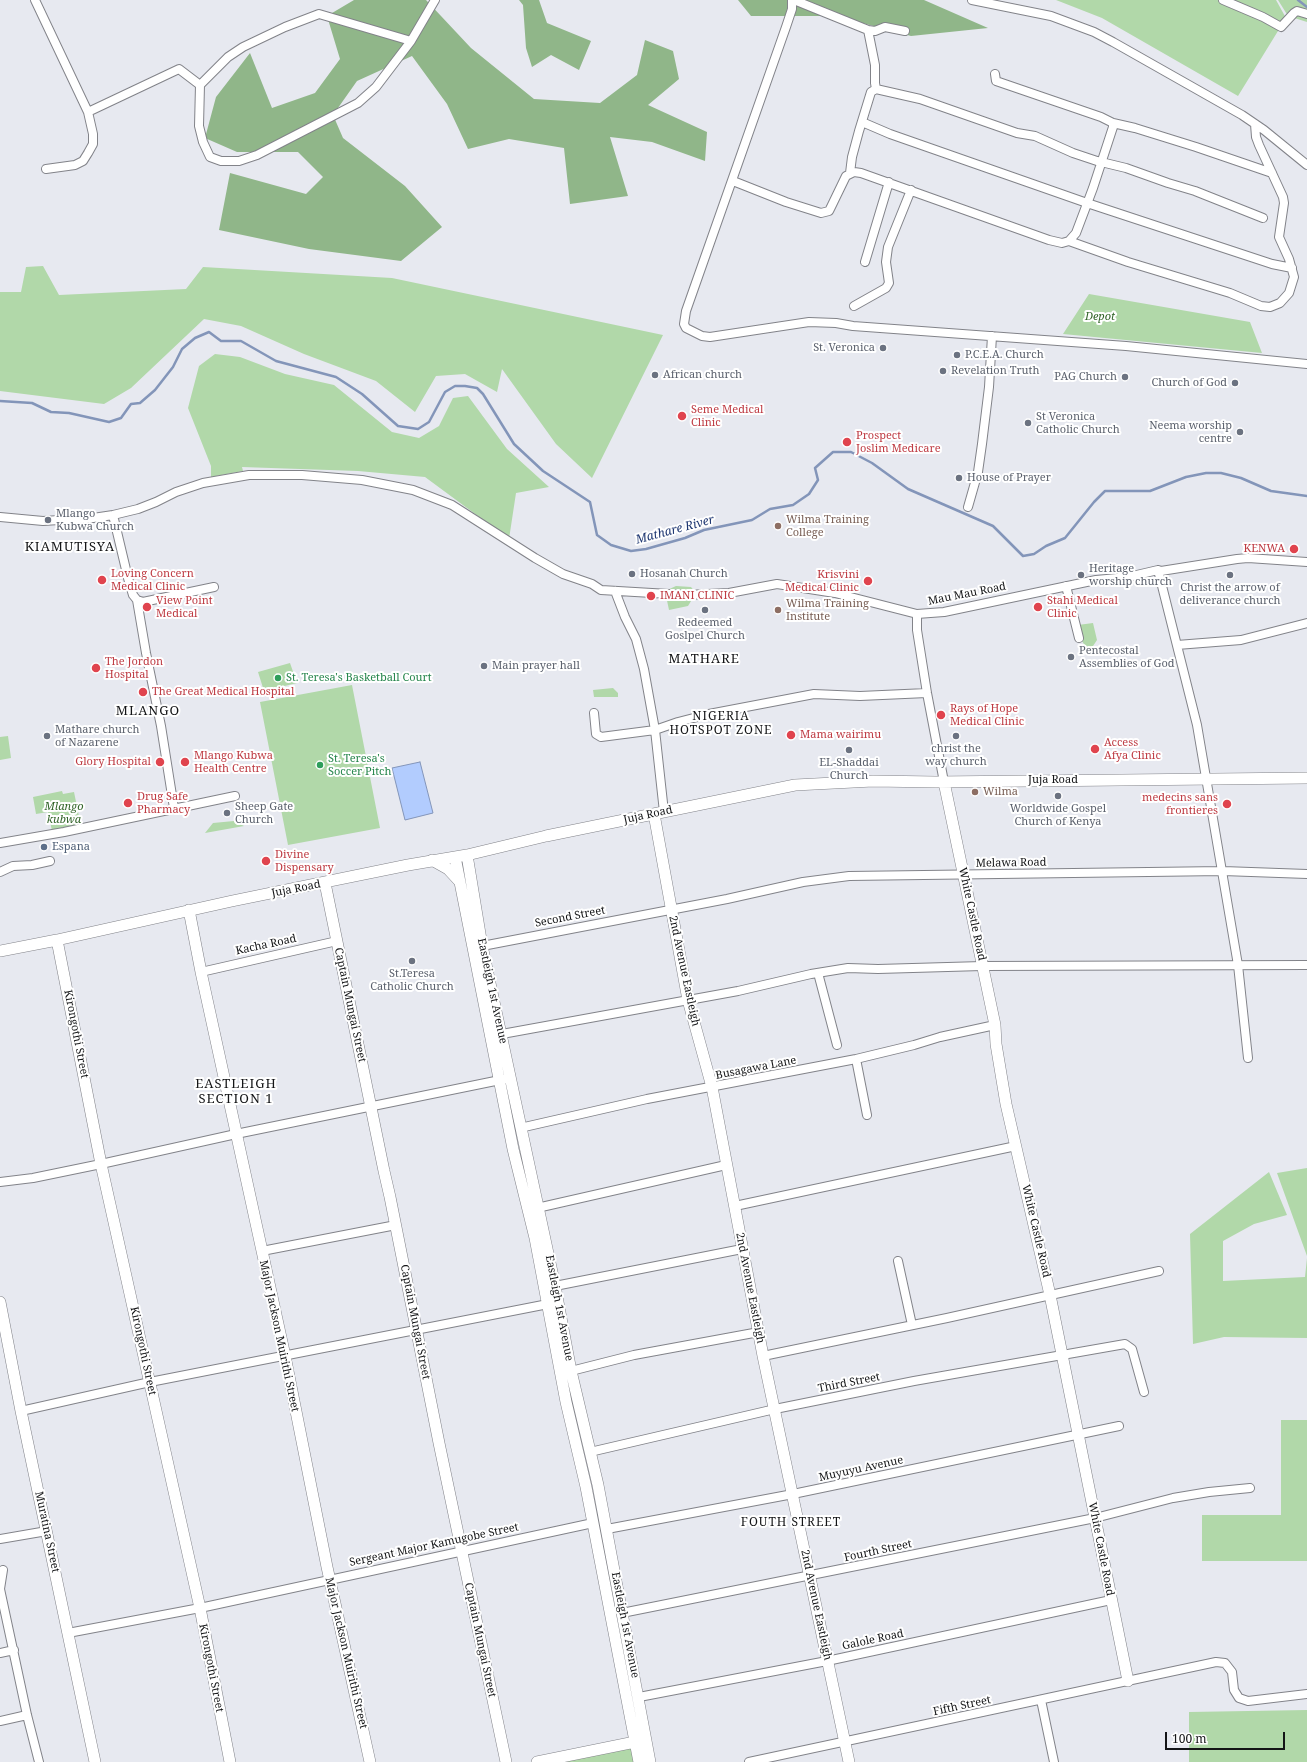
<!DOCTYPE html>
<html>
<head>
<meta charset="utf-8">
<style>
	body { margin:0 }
	#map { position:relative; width:1307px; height:1762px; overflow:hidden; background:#e7e9f0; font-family:"Noto Serif",serif }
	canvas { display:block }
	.scale { position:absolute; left:1165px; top:1732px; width:120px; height:18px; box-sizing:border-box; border:2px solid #141517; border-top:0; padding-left:5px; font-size:12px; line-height:14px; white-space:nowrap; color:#141517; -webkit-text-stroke:3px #fff; paint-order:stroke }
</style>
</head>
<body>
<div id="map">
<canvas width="1307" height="1762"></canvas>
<div class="scale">100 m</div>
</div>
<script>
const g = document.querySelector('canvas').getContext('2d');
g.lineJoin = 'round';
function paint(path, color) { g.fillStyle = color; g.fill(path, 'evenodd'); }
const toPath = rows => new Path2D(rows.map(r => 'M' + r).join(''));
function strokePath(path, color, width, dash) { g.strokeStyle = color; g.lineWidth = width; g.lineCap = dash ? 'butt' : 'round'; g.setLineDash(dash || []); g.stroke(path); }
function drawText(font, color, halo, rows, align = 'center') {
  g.font = font + ' "Noto Serif",serif'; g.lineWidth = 4; g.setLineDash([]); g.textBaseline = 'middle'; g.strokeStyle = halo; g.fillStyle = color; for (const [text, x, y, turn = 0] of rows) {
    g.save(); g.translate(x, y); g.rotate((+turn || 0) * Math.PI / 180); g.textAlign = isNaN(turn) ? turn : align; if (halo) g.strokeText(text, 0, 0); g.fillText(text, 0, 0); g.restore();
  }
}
const green = toPath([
	[1056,0,1276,0,1286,18,1238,96,1102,18],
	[1278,0,1307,0,1307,22,1288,16],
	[43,266,59,295,186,289,203,267,392,278,663,335,592,478,556,444,502,369,497,392,465,374,436,376,415,412,376,381,304,354,241,326,204,319,131,388,104,404,0,391,0,292,21,292,26,267],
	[1089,294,1250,322,1262,353,1063,334],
	[215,354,240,357,285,374,334,385,392,432,419,438,439,426,453,398,468,396,507,449,549,487,516,493,509,539,425,477,358,471,242,467,243,471,211,477,211,466,188,408,199,366],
	[676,586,691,587,696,593,688,606,669,610,665,591],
	[1093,623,1097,640,1089,652,1082,641,1078,625],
	[290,663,297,683,264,691,258,672],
	[352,685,380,828,288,845,260,702],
	[613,688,618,693,618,697,594,697,593,690],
	[8,736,11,758,0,760,0,737],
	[62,791,63,794,74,792,81,826,52,831,48,812,36,814,33,797],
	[234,821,244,826,205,833,213,823],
	[1307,1168,1307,1256,1277,1173],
	[1269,1172,1287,1215,1254,1224,1223,1241,1223,1281,1305,1277,1307,1258,1307,1338,1224,1337,1193,1344,1190,1234],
	[1281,1420,1307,1420,1307,1561,1202,1561,1202,1515,1281,1515],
	[1307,1710,1307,1762,1189,1762,1189,1712],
	[635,1742,639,1762,537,1762]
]);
const forest = toPath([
	[354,0,426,0,471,48,534,99,600,103,637,75,645,40,673,51,679,79,648,105,707,132,705,161,652,142,610,137,628,196,570,204,564,148,509,139,468,149,447,104,412,56,357,81,333,115,343,138,405,186,442,227,401,261,309,249,219,230,230,173,306,194,323,177,298,152,237,152,205,138,216,97,250,53,272,108,315,93,340,59,327,16],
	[519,0,539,0,547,23,591,41,579,70,551,55,532,67,526,48,523,5],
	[738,0,924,0,988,28,911,36,836,16,751,16]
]);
const water = toPath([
	[420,762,433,813,405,820,392,768,420,762]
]);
const stream = toPath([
	[1298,0,1307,7],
	[0,401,32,403,51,412,69,413,109,422,121,418,131,404,140,403,155,390,173,367,182,349,195,338,209,332,221,341,241,341,276,361,336,377,362,394,398,426,418,429,429,422,445,392,455,386,465,386,477,388,483,394,514,444,543,471,590,502,597,535,611,545,631,551,646,549,685,538,704,530,752,520,770,509,793,505,809,494,818,480,815,468,833,452,851,452,872,463,908,489,993,526,1023,556,1034,554,1046,546,1065,538,1094,502,1105,491,1150,491,1186,477,1206,473,1221,473,1241,478,1271,491,1307,496]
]);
const street = toPath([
	[35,0,88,112,93,134,93,144,88,153,83,161,75,165,46,169],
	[792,0,792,9,786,27,686,311,684,324,686,328,702,336,710,337,809,322,836,323,853,326,1126,346,1307,364],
	[794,0,868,30,875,31,885,27,905,31],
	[972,0,1051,16,1094,32,1113,42,1242,115,1264,130,1307,165],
	[1223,0,1263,17,1281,27,1294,13,1297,11,1307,14],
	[868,30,875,65,875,83,876,89],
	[200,85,199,126,203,142,210,157,221,161,239,161,257,155,358,103,376,87,411,41],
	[88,112,179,69,200,85,228,57,243,47,285,27,319,14,411,41,435,0],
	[862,122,890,134,1087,203,1272,264,1292,268],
	[1113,123,1135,128,1196,147,1272,173],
	[850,173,852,157,859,131,871,92,876,89,920,99,1017,133,1035,136,1073,153,1097,161,1126,168,1168,183,1195,191,1263,218],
	[733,181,786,202,821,213,829,211,831,207,846,176,854,172,861,173,1049,240,1062,243,1069,241,1076,233,1093,188,1113,127,1113,123,1101,117,996,81,995,74],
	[1069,241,1128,262,1230,293,1261,306,1270,307,1280,303,1289,293,1294,277,1289,259,1279,237,1284,203,1283,197,1259,145,1256,137,1255,124],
	[865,262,889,182],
	[854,306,886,288,889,283,886,262,888,247,911,190],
	[968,507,978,472,982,444,989,387,992,336],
	[113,515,128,578,133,595,137,600,143,602,214,587],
	[0,517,43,521,93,518,113,515,138,509,156,502,176,492,203,483,249,475,302,475,362,480,413,490,452,505,535,558,563,574,592,584,601,590,686,595,729,593,777,584,835,593,917,614,944,612,1096,580,1128,577,1158,570,1161,571,1237,559,1248,558,1307,562],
	[1158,570,1197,725,1238,965,1248,1058],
	[1066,586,1079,638],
	[615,591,625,617,636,639,644,669,655,730,664,812],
	[137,600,146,653,161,726,174,808],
	[917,614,917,630,927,693,944,782],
	[1177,645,1241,640,1307,623],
	[594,713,596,734,601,737,655,730,678,722,709,714,814,694,860,696,927,693],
	[0,843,64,832,235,796],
	[0,872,13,866,32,865,50,861],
	[477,947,727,899,803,882,849,876,1223,871,1307,874],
	[201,972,337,941],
	[818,973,837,1045],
	[502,1034,738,991,811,974,848,968,878,969,982,966,1307,965],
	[856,1059,867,1115],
	[520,1128,647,1099,856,1059,914,1045,940,1037,995,1025],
	[0,1182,33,1178,101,1164,236,1134,505,1079],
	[735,1206,1016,1146],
	[537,1208,726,1165],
	[262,1251,396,1225],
	[898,1261,912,1325],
	[555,1286,742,1249],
	[763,1356,947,1318,1159,1271],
	[571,1371,634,1355,759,1332],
	[21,1411,150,1382,548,1304],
	[590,1452,775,1409,914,1381,1125,1344,1132,1349,1144,1392],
	[607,1529,793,1494,1119,1426],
	[0,1539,47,1531],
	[3,1570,0,1589,27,1715,39,1762],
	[622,1613,1095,1518,1173,1498,1209,1492,1250,1488],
	[68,1633,200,1608,593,1523],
	[0,1653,14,1650],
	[639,1697,827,1661,1111,1600],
	[1041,1700,1054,1762],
	[0,1721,27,1715],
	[749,1762,1216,1662,1225,1663,1232,1672,1234,1690,1239,1698,1248,1701,1307,1694]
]);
const secondary = toPath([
	[944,782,995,1025,996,1044,1006,1104,1050,1295,1128,1681],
	[654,814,688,1000,712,1087,763,1356,849,1762],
	[467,855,482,946,555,1286,571,1371,598,1485,650,1762],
	[455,857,513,1149,535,1238,566,1402,586,1487,639,1762],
	[432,860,448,869,460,882],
	[325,883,384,1171,390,1197,439,1443,506,1762],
	[189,910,201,972,285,1356,327,1567,370,1762],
	[57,940,101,1164,200,1608,230,1762],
	[0,951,57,940,232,901,408,865,467,855,546,836,795,785,873,781,936,782,1307,778],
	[0,1302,21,1411,95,1762],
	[537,1762,635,1742]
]);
const markers = [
	[883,348,4,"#6b7280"],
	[957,355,4,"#6b7280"],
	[943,371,4,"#6b7280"],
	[655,375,4,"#6b7280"],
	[1125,377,4,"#6b7280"],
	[1235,383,4,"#6b7280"],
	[682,416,5,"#e0444e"],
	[1028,423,4,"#6b7280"],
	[1240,432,4,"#6b7280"],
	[847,442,5,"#e0444e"],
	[959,478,4,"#6b7280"],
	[48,520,4,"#6b7280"],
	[778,526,4,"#8d6e63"],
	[1294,549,5,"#e0444e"],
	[632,574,4,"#6b7280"],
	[1081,575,4,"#6b7280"],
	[1230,575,4,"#6b7280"],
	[102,580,5,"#e0444e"],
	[868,581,5,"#e0444e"],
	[651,596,5,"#e0444e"],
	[147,607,5,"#e0444e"],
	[1038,607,5,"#e0444e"],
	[705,610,4,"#6b7280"],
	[778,610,4,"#8d6e63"],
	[1071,657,4,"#6b7280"],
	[484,666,4,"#6b7280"],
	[96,668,5,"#e0444e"],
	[278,678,4,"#2e9e5b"],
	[143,692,5,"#e0444e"],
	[941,715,5,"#e0444e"],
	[791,735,5,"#e0444e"],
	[47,736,4,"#6b7280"],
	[956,736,4,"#6b7280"],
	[1095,749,5,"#e0444e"],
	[849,750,4,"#6b7280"],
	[160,762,5,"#e0444e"],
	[185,762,5,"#e0444e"],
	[320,765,4,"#2e9e5b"],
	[975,792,4,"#8d6e63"],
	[1058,796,4,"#6b7280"],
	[128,803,5,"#e0444e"],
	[1227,804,5,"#e0444e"],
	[227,813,4,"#6b7280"],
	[44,847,4,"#5c6f8a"],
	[266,861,5,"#e0444e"],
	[412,961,4,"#6b7280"]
];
const parkNames = [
	["Depot",1100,317],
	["Mlango",64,807],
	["kubwa",64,820]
];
const worshipNames = [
	["St. Veronica",875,348,"right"],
	["P.C.E.A. Church",965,355],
	["Revelation Truth",951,371],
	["African church",663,375],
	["PAG Church",1117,377,"right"],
	["Church of God",1227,383,"right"],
	["St Veronica",1036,417],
	["Catholic Church",1036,430],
	["Neema worship",1232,426,"right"],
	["centre",1232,439,"right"],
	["House of Prayer",967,478],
	["Mlango",56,514],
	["Kubwa Church",56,527],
	["Heritage",1089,569],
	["worship church",1089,582],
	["Hosanah Church",640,574],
	["Christ the arrow of",1230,588,"center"],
	["deliverance church",1230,601,"center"],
	["Redeemed",705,623,"center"],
	["Goslpel Church",705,636,"center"],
	["Pentecostal",1079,651],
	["Assemblies of God",1079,664],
	["Main prayer hall",492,666],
	["Mathare church",55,730],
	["of Nazarene",55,743],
	["christ the",956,749,"center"],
	["way church",956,762,"center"],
	["EL-Shaddai",849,763,"center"],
	["Church",849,776,"center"],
	["Sheep Gate",235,807],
	["Church",235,820],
	["Worldwide Gospel",1058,809,"center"],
	["Church of Kenya",1058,822,"center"],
	["St.Teresa",412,974,"center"],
	["Catholic Church",412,987,"center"]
];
const healthNames = [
	["Seme Medical",691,410],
	["Clinic",691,423],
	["Prospect",856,436],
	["Joslim Medicare",856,449],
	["KENWA",1285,549,"right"],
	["Loving Concern",111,574],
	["Medical Clinic",111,587],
	["Krisvini",859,575,"right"],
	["Medical Clinic",859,588,"right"],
	["IMANI CLINIC",660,596],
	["View Point",156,601],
	["Medical",156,614],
	["Stahi Medical",1047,601],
	["Clinic",1047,614],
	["The Jordon",105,662],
	["Hospital",105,675],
	["The Great Medical Hospital",152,692],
	["Rays of Hope",950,709],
	["Medical Clinic",950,722],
	["Mama wairimu",800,735],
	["Access",1104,743],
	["Afya Clinic",1104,756],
	["Mlango Kubwa",194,756],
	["Health Centre",194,769],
	["Glory Hospital",151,762,"right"],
	["Drug Safe",137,797],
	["Pharmacy",137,810],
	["medecins sans",1218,798,"right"],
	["frontieres",1218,811,"right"],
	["Divine",275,855],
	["Dispensary",275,868]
];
const educationNames = [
	["Wilma Training",786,520],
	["College",786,533],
	["Wilma Training",786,604],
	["Institute",786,617],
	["Wilma",983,792]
];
const streetNames = [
	["Mau Mau Road",967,594,-11],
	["Juja Road",1053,780],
	["Juja Road",648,815,-12],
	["Melawa Road",1011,863,-1],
	["Juja Road",296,889,-11],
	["White Castle Road",972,914,78],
	["Second Street",570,917,-11],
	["Kacha Road",266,945,-12],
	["2nd Avenue Eastleigh",684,971,78],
	["Eastleigh 1st Avenue",492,991,78],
	["Captain Mungai Street",350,1005,78],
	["Kirongothi Street",76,1034,79],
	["Busagawa Lane",756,1068,-11],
	["White Castle Road",1036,1231,77],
	["2nd Avenue Eastleigh",750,1288,79],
	["Eastleigh 1st Avenue",559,1308,79],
	["Captain Mungai Street",415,1322,79],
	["Major Jackson Muirithi Street",279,1336,78],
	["Kirongothi Street",143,1351,78],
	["Third Street",849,1383,-11],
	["Muyuyu Avenue",861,1469,-12],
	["Muratina Street",47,1532,78],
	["Sergeant Major Kamugobe Street",434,1545,-12],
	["White Castle Road",1101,1549,79],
	["Fourth Street",878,1551,-12],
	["2nd Avenue Eastleigh",816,1605,78],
	["Eastleigh 1st Avenue",625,1625,79],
	["Captain Mungai Street",480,1640,78],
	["Galole Road",873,1640,-12],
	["Major Jackson Muirithi Street",346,1653,77],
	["Kirongothi Street",211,1668,79],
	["Fifth Street",962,1706,-12]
];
const leisureNames = [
	["St. Teresa's Basketball Court",286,678],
	["St. Teresa's",328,759],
	["Soccer Pitch",328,772]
];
const serviceNames = [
	["Espana",52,847]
];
const waterNames = [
	["Mathare River",675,530,-15]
];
const neighbourhoodNames = [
	["NIGERIA",721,717],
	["HOTSPOT ZONE",721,731],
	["FOUTH STREET",791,1523]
];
const quarterNames = [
	["KIAMUTISYA",70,547],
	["MATHARE",704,659],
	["MLANGO",148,711],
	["EASTLEIGH",236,1084],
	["SECTION 1",236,1099]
];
paint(green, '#b1d8a9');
paint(forest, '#90b689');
paint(water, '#b2ccfe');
strokePath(water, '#8395b9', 1);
strokePath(stream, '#8395b9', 2.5);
strokePath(street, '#828389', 10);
strokePath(secondary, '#828389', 12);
strokePath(street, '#fff', 8);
strokePath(secondary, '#fff', 11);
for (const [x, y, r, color] of markers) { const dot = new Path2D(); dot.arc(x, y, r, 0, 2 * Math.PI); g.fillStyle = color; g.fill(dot); strokePath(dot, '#fff', 1.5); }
drawText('italic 11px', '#306327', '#fff', parkNames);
drawText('11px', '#5b616d', '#fff', worshipNames, 'left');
drawText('11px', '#be3a42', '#fff', healthNames, 'left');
drawText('11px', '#785e54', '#fff', educationNames, 'left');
drawText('11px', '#141517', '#fff', streetNames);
drawText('11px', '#27864d', '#fff', leisureNames, 'left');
drawText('11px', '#4e5e75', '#fff', serviceNames, 'left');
drawText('italic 12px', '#1c3570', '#fff', waterNames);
g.letterSpacing = '1px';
drawText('12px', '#141517', '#fff', neighbourhoodNames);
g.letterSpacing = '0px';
g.letterSpacing = '1px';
drawText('13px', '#141517', '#fff', quarterNames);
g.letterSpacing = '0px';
</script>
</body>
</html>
